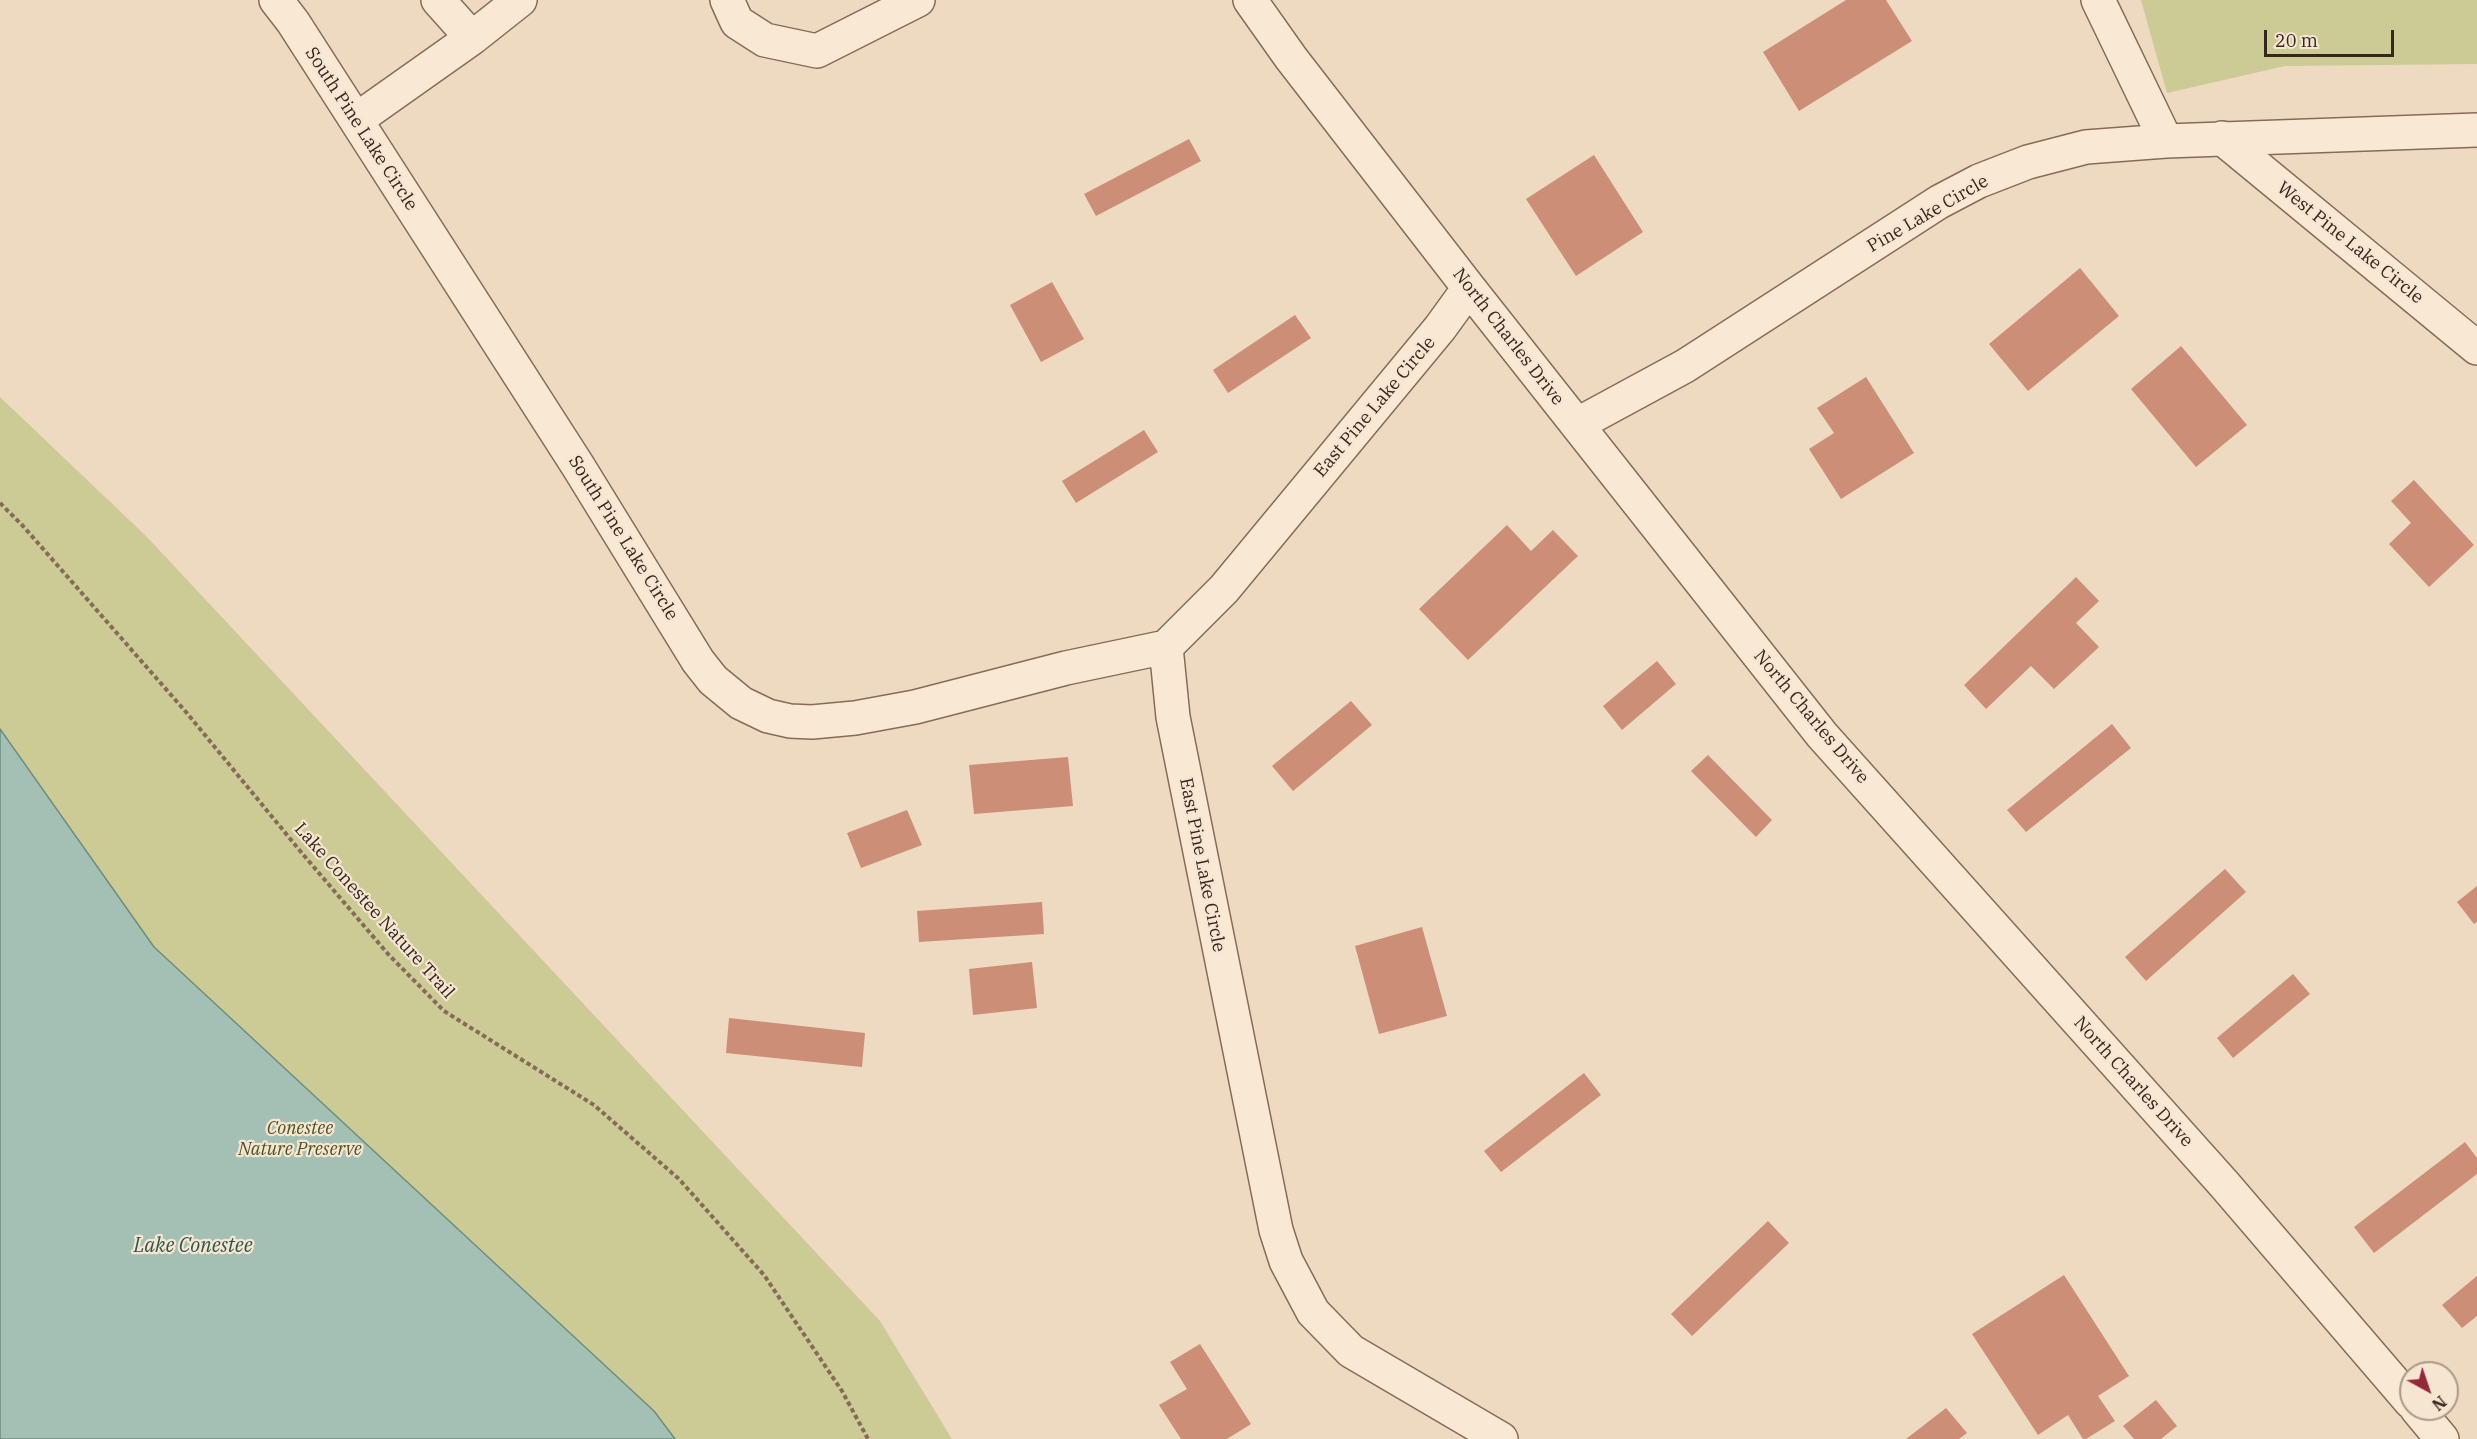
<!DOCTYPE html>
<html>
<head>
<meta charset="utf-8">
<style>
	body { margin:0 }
	#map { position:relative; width:2477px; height:1439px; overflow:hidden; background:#eedac1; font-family:"IBM Plex Serif",serif }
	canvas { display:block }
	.north { position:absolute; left:2399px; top:1361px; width:60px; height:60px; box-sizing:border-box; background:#f5e5d1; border:2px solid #a99989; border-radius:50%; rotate:140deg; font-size:16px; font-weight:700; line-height:24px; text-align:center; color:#37261d }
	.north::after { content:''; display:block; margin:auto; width:21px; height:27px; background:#962939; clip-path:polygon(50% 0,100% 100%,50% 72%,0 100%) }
	.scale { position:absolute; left:2264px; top:30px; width:130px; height:27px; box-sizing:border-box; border:3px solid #37261d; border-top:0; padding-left:8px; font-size:18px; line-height:21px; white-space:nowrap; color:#37261d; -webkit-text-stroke:4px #f5e5d1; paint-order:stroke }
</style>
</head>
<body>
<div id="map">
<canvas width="2477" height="1439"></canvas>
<div class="north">N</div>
<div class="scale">20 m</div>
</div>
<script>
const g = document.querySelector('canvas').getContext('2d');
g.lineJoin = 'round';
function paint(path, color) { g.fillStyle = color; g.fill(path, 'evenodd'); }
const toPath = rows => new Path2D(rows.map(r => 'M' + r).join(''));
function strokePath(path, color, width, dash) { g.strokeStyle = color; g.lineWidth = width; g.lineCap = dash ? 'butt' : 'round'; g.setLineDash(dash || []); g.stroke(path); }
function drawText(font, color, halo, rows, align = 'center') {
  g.font = font + ' "IBM Plex Serif",serif'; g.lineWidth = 4.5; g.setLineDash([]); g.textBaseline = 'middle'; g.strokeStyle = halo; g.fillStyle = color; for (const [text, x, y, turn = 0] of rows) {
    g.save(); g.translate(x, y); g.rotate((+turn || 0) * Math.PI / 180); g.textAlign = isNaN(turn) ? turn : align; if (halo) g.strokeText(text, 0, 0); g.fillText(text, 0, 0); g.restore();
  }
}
const green = toPath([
	[2141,0,2477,0,2477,64,2285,66,2167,93],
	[0,397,146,536,880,1321,952,1439,0,1439]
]);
const water = toPath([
	[0,729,154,947,654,1411,675,1439,0,1439,0,729]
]);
const building = toPath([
	[1846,0,1886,0,1912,41,1799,111,1763,52],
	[1189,139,1201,161,1096,216,1084,194],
	[1594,155,1643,232,1576,276,1526,199],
	[2080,268,2119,316,2028,391,1989,344],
	[1052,282,1084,339,1041,362,1010,305],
	[1295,315,1311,338,1228,393,1213,370],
	[2181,346,2247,425,2196,467,2131,389],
	[1866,377,1914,453,1841,499,1809,449,1834,433,1817,408],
	[1144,430,1158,452,1076,503,1062,481],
	[2414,480,2474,545,2429,587,2389,544,2411,523,2391,501],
	[1507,525,1531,551,1553,530,1578,556,1468,660,1419,609],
	[2076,577,2099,601,2076,623,2099,647,2054,689,2031,666,1986,709,1964,685],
	[1657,661,1676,684,1622,730,1603,706],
	[1351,701,1372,725,1293,791,1272,766],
	[2112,724,2131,748,2026,832,2007,810],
	[1708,755,1772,820,1756,837,1691,771],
	[1068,757,1073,806,974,814,969,765],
	[907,810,922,845,861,868,847,833],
	[2225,869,2246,892,2146,981,2125,957],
	[2477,886,2477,922,2474,924,2457,902],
	[1042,902,1044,934,919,942,917,911],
	[1422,927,1447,1016,1379,1034,1355,946],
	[1032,962,1037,1008,973,1015,969,969],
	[2293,974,2310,994,2233,1058,2217,1038],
	[729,1018,865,1033,862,1067,726,1053],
	[1584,1073,1601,1095,1501,1172,1484,1151],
	[2465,1142,2477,1158,2477,1174,2374,1253,2354,1227],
	[1768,1221,1789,1243,1692,1336,1671,1314],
	[2064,1275,2129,1376,2098,1396,2115,1421,2086,1439,2083,1439,2068,1415,2038,1435,1972,1334],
	[2477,1276,2477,1316,2462,1328,2442,1305],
	[1200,1344,1251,1424,1227,1439,1181,1439,1159,1405,1187,1389,1170,1362],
	[2156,1400,2177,1426,2161,1439,2134,1439,2123,1426],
	[1946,1408,1967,1433,1959,1439,1906,1439]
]);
const path = toPath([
	[0,503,23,526,186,712,301,852,388,954,444,1011,594,1105,679,1179,764,1275,842,1391,868,1439]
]);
const minor = toPath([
	[276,0,293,22,578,466,698,661,713,680,741,703,768,716,790,721,812,722,855,718,915,707,1066,668,1166,647],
	[438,0,472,38],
	[727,0,737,22,765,40,817,51,918,0],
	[1250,0,1291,58,1469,288,1822,735,2224,1184,2411,1402],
	[356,120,472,38,520,0],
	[2222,138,2477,348],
	[2166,141,2477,130],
	[1469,288,1440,328,1224,589,1166,647,1173,717,1276,1230,1286,1261,1313,1312,1351,1351,1501,1439],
	[1578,424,1685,366,1939,202,1979,181,2028,162,2086,147,2166,141,2098,0],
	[2417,1409,2442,1439]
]);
const streetNames = [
	["South Pine Lake Circle",361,129,57],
	["Pine Lake Circle",1928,214,-30],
	["West Pine Lake Circle",2350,243,39],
	["North Charles Drive",1508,337,52],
	["East Pine Lake Circle",1375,407,-50],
	["South Pine Lake Circle",623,538,58],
	["North Charles Drive",1811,717,50],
	["East Pine Lake Circle",1202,865,79],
	["Lake Conestee Nature Trail",374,911,48],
	["North Charles Drive",2133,1082,48]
];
const parkNames = [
	["Conestee",300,1129],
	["Nature Preserve",300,1150]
];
const waterNames = [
	["Lake Conestee",193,1246]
];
paint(green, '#ccca95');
paint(water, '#a4c0b4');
strokePath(water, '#6b8e80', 1.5);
paint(building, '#cc8e77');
strokePath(minor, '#876b59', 36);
strokePath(path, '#876b59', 4, [4.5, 3]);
strokePath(minor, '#f9e9d4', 33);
drawText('18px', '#37261d', '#f5e5d1', streetNames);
drawText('italic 18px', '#4e5324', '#f5e5d1', parkNames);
drawText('italic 20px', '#2c564e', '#f5e5d1', waterNames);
</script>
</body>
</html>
